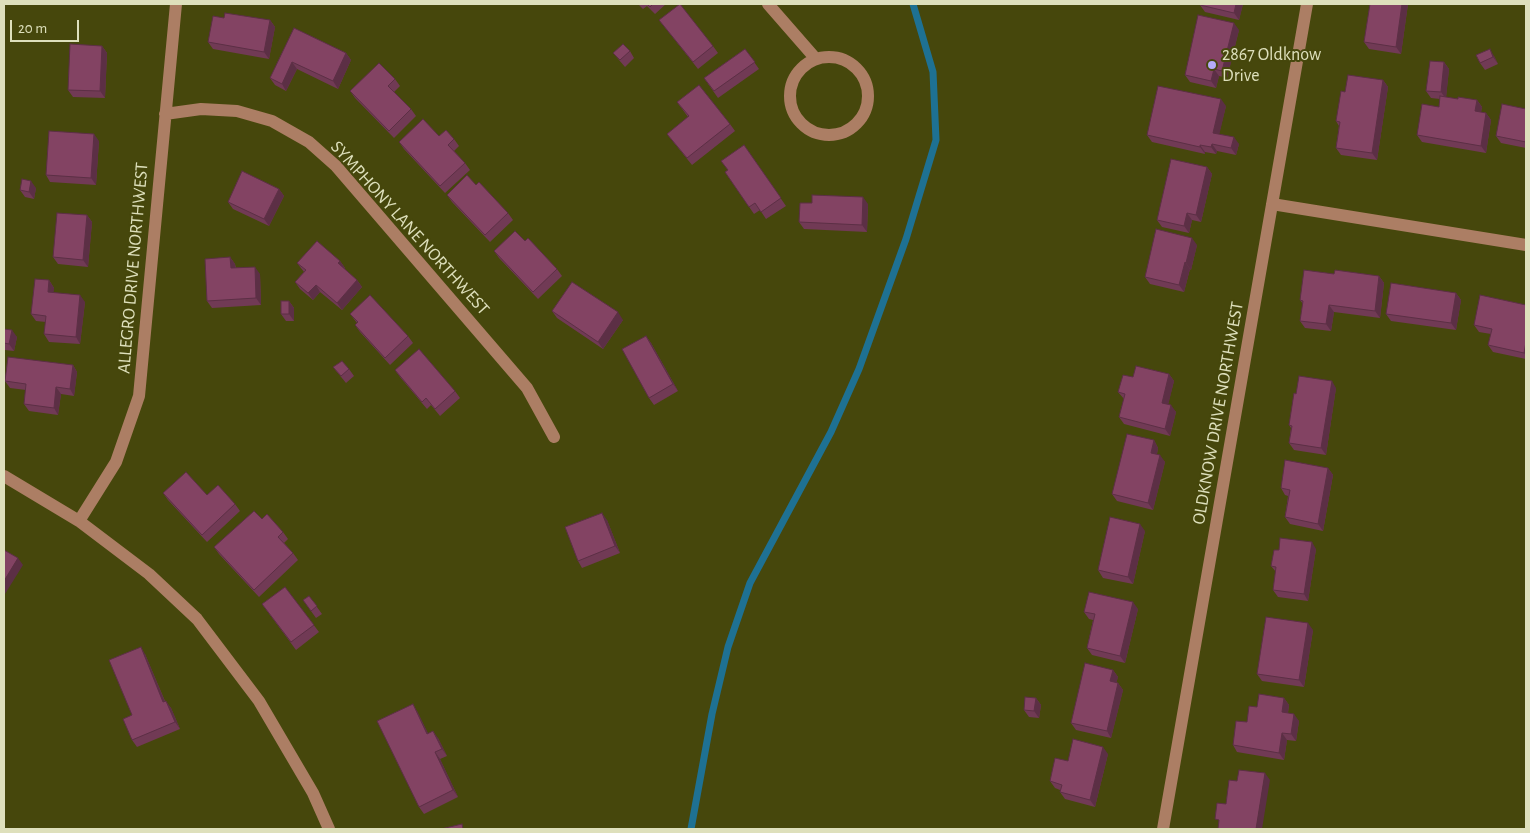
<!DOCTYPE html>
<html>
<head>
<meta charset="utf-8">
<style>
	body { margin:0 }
	#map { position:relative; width:1530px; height:833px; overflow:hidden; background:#46470c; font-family:"Alegreya Sans",sans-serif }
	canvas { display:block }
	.frame { position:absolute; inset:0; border:5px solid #dee0bc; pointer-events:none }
	.scale { position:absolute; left:10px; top:20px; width:69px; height:22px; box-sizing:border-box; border:2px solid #dee0bc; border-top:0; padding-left:6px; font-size:15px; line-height:18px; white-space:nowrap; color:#dee0bc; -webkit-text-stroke:4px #46470c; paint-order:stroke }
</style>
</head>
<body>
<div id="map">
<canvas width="1530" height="833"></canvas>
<div class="frame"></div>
<div class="scale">20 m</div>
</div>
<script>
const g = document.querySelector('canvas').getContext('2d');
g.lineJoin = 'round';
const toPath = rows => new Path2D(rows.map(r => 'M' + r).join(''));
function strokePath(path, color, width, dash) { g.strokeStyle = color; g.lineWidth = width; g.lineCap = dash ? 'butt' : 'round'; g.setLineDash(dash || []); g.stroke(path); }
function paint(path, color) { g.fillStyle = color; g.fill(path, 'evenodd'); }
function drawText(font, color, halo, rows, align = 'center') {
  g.font = font + ' "Alegreya Sans",sans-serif'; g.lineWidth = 4; g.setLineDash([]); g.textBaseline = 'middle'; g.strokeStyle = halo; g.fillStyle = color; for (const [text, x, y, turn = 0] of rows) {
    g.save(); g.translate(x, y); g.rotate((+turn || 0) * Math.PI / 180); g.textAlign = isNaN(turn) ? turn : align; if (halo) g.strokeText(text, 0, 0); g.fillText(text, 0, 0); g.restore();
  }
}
const stream = toPath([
	[691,829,712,714,728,647,750,583,831,432,859,369,906,239,936,140,933,72,913,4]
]);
const minor = toPath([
	[768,4,816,59],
	'790 96a39 39 0 1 1 78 0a39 39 0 1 1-78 0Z',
	[165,114,201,109,237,111,272,121,309,142,336,166,527,388,554,437],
	[1272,204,1526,245],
	[4,476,79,521,149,574,197,619,259,701,313,793,329,829],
	[79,521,116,462,139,396,176,4],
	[1163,829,1307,4]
]);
const wall = toPath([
	[638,4,666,4,655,14,647,6,643,9],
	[1201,4,1243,4,1239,20,1205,12,1200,5],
	[1370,4,1408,4,1401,54,1369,49,1364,42],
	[224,18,270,20,275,27,269,59,213,49,208,42],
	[659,20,713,46,718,53,698,69],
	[294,28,346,53,351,60,338,89,297,69,286,91,275,85,270,78],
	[1239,30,1227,78,1219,76,1216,88,1190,82,1185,75],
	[102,46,107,53,105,98,73,97,68,90],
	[745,49,759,69,718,98,704,78],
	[630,51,634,58,625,67,613,53],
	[1494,56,1498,64,1485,70,1480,63],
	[1444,62,1449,69,1446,97,1458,99,1477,100,1482,107,1481,112,1486,113,1491,120,1486,153,1422,142,1417,135,1439,107,1440,99,1431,98,1426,91],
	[395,79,400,86,394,92,411,109,416,116,394,138,355,98,350,91],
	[1383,80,1388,87,1377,160,1341,155,1336,148,1339,126,1336,121,1345,92],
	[677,102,730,124,735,131,692,165,667,134,688,117],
	[1226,106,1219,134,1239,144,1236,155,1217,151,1216,154,1205,152,1205,154,1152,142,1147,135],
	[1526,109,1526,148,1501,143,1496,136],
	[439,136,454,139,459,146,454,151,465,163,470,170,445,193,404,149,399,142],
	[99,141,96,185,50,182,46,175],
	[744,145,786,206,766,219,760,210,754,214,725,172,728,170],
	[1207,167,1212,174,1201,222,1192,220,1189,233,1162,227,1157,220],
	[476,185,508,213,513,220,490,242,452,202,447,195],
	[36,188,34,199,25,197,20,190],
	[279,189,284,196,269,226,233,209,228,202],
	[812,203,868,204,867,232,804,229,799,222],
	[87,215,92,222,88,267,58,264,53,257],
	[525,241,557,269,562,276,538,299,499,258,494,251],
	[1197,245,1191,270,1190,269,1184,292,1150,284,1145,277],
	[230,257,235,264,236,268,260,274,261,305,212,308,207,301],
	[340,261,345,268,344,269,357,280,362,287,342,310,320,292,313,300,300,289,295,282,304,272,297,263],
	[1334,274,1379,276,1384,283,1380,318,1334,312,1331,331,1305,328,1300,321,1303,304,1300,300],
	[49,280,54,288,53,292,85,302,80,344,49,342,44,334,46,322,36,321,31,314],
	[1456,293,1461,300,1456,330,1391,321,1386,314],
	[289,301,294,308,294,321,286,321,281,314],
	[1526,305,1526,359,1493,352,1488,345,1491,334,1479,332,1474,325],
	[552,311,623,320,603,349,557,318],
	[350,314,408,336,413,343,390,365,360,332,355,325,357,323],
	[4,329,17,337,14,351,5,350,4,348],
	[646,336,651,343,678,391,654,405,649,398],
	[73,365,77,372,74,396,61,394,58,415,29,411,24,404,26,390,10,388,5,381],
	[333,367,349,369,354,376,346,383],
	[395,370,455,391,460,398,440,416,431,405,427,409,400,377],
	[1169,374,1174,381,1168,404,1176,412,1170,436,1124,424,1119,417,1124,399,1118,392,1133,377],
	[1336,388,1326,455,1294,450,1289,443,1291,428,1289,425,1296,394],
	[1154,440,1158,448,1157,454,1165,462,1153,510,1117,501,1112,494],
	[1328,468,1333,475,1323,531,1290,524,1285,517,1288,496,1285,495,1281,488],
	[163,493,207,495,235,504,240,511,207,542,168,500],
	[262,519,283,532,288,539,284,543,293,553,298,560,259,597,219,554,214,547],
	[607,520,620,553,582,568,578,561],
	[1145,531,1133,584,1103,578,1098,570],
	[1316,549,1308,601,1278,597,1273,590,1276,572,1271,566,1279,550],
	[285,587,319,632,296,650,262,604],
	[309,596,322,614,316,618,303,600],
	[1138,609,1125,663,1092,655,1087,648,1093,620,1089,619,1084,612],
	[1313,630,1304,687,1262,681,1257,674],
	[145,654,165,701,171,708,180,729,137,747,132,740,132,715],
	[1113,670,1118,677,1116,683,1118,683,1123,690,1111,738,1076,730,1071,723],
	[1036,698,1041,705,1039,718,1029,717,1024,710],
	[1284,698,1289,705,1288,713,1299,721,1296,741,1287,740,1284,760,1237,752,1233,745,1247,722,1257,707],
	[417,711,428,734,438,738,447,756,440,759,458,797,424,814,419,807],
	[1108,754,1095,807,1065,799,1060,792,1060,790,1055,788,1050,781,1068,761]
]);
const shadedWall = toPath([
	[1236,4,1243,4,1239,20,1234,13],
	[1402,4,1408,4,1401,54,1396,47],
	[270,20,275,27,269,59,264,52],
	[1234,23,1239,30,1227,78,1222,71],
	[102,46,107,53,105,98,100,91],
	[1490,49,1494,56,1498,64,1493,57],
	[346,53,351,60,338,89,333,81],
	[292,62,297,69,286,91,282,84],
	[1444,62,1449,69,1446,99,1441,92],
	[1214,69,1219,76,1216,88,1211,81],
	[1383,80,1388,87,1377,160,1372,153],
	[1221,99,1226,106,1218,140,1213,133],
	[1477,100,1482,107,1480,118,1475,111],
	[1486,113,1491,120,1486,153,1481,146],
	[94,134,99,141,96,185,91,178],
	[1234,137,1239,144,1236,155,1231,148],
	[1212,144,1217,151,1216,154,1211,147],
	[1200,145,1205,152,1205,154,1200,147],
	[1207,167,1212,174,1201,222,1196,215],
	[31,181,36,188,34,199,29,192],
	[279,189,284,196,269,226,264,219],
	[863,197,868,204,867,232,862,225],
	[1187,213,1192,220,1189,233,1184,226],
	[87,215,92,222,88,267,83,260],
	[1192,238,1197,245,1191,270,1186,263],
	[230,257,235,264,236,276,231,268],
	[340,261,345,268,343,270,338,263],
	[1185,262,1190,269,1184,292,1179,285],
	[255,267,260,274,261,305,256,298],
	[1379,276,1384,283,1380,318,1375,311],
	[49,280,54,288,53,299,48,292],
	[357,280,362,287,342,310,337,303],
	[316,285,320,292,313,300,308,293],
	[1456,293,1461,300,1456,330,1451,323],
	[80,295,85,302,80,344,76,337],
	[289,301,294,308,294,321,289,314],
	[1329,305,1334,312,1331,331,1326,324],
	[618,312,623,320,603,349,598,342],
	[12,330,17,337,14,351,9,344],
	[646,336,651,343,678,391,673,384],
	[1526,342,1526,356,1524,353],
	[73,365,77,372,74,396,70,389],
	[1169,374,1174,381,1167,410,1162,403],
	[1332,381,1336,388,1326,455,1321,448],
	[56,387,61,394,58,415,54,408],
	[1171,405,1176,412,1170,436,1165,429],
	[1154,440,1158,448,1156,460,1151,453],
	[1160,455,1165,462,1153,510,1148,503],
	[1328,468,1333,475,1323,531,1318,524],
	[602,513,607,520,620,553,615,546],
	[1140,524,1145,531,1133,584,1128,577],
	[1312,542,1316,549,1308,601,1304,594],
	[18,558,23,565,5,594,4,592,4,581],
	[1133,602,1138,609,1125,663,1120,656],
	[1308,623,1313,630,1304,687,1299,680],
	[141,647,145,654,168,709,163,702],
	[1113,670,1118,677,1115,688,1110,681],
	[1118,683,1123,690,1111,738,1107,731],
	[1036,698,1041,705,1039,718,1034,711],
	[1284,698,1289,705,1287,719,1282,712],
	[166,701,171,708,180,729,175,722],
	[413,704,417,711,432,741,427,734],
	[1294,714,1299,721,1296,741,1291,734],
	[433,731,438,738,447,756,442,749],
	[1282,733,1287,740,1284,760,1279,753],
	[1103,747,1108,754,1095,807,1090,800],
	[435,752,440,759,458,797,453,790],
	[1265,773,1270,780,1262,829,1256,829]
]);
const building = toPath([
	[647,4,653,4,650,7,647,4],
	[680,4,713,46,693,62,659,20,680,4],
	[1201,4,1236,4,1234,13,1200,5,1201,4],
	[1370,4,1402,4,1396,47,1364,42,1370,4],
	[225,13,270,20,264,52,208,42,213,16,224,18,225,13],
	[1198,15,1234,23,1222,71,1214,69,1211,81,1185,75,1198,15],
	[294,28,346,53,333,81,292,62,282,84,270,78,294,28],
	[70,44,102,46,100,91,68,90,70,44],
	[623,44,630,51,620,60,613,53,623,44],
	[745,49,755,62,714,91,704,78,745,49],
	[1490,49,1493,57,1480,63,1476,55,1490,49],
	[1430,61,1444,62,1441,92,1426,91,1430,61],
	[379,63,395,79,388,86,411,109,389,131,350,91,379,63],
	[1348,75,1383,80,1372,153,1336,148,1340,122,1336,121,1341,91,1345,92,1348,75],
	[699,85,730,124,687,158,667,134,689,116,677,102,699,85],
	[1158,86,1221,99,1213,133,1234,137,1231,148,1212,144,1211,147,1200,145,1200,147,1147,135,1158,86],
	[1440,96,1458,99,1458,97,1477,100,1475,111,1486,113,1481,146,1417,135,1422,104,1439,107,1440,96],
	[1502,104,1526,109,1526,142,1496,136,1502,104],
	[423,119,439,136,446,130,454,139,448,145,465,163,440,186,399,142,423,119],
	[49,131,94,134,91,178,46,175,49,131],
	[744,145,781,198,761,212,755,203,749,207,725,172,728,170,721,161,744,145],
	[1171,159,1207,167,1196,215,1187,213,1184,226,1157,220,1171,159],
	[242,171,279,189,264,219,228,202,242,171],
	[467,175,476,185,479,182,508,213,485,235,447,195,467,175],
	[22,179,31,181,29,192,20,190,22,179],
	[812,195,863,197,862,225,799,222,800,203,812,203,812,195],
	[57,213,87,215,83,260,53,257,57,213],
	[1156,229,1192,238,1186,263,1185,262,1179,285,1145,277,1156,229],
	[515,231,525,241,528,238,557,269,533,292,494,251,515,231],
	[317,241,340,261,338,263,357,280,337,303,316,285,308,293,295,282,306,270,297,263,317,241],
	[230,257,231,268,255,267,256,298,207,301,205,259,230,257],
	[1304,270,1334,274,1335,270,1379,276,1375,311,1329,305,1326,324,1300,321,1303,301,1300,300,1304,270],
	[35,279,49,280,48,292,80,295,76,337,44,334,46,316,31,314,35,279],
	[572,282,618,312,598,342,552,311,572,282],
	[1391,283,1456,293,1451,323,1386,314,1391,283],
	[370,295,408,336,385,358,355,325,358,322,350,314,370,295],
	[1480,295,1526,305,1526,342,1524,353,1488,345,1492,329,1474,325,1480,295],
	[281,301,289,301,289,314,281,314,281,301],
	[4,329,12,330,9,344,4,343,4,329],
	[646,336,673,384,649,398,622,349,646,336],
	[419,349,455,391,435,409,426,398,422,402,395,370,419,349],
	[8,357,73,365,70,389,56,387,54,408,24,404,26,384,5,381,8,357],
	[342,361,349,369,341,376,333,367,342,361],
	[1136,366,1169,374,1162,403,1171,405,1165,429,1119,417,1125,394,1118,392,1123,375,1133,377,1136,366],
	[1299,376,1332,381,1321,448,1289,443,1292,426,1289,425,1294,393,1296,394,1299,376],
	[1127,434,1154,440,1151,453,1160,455,1148,503,1112,494,1127,434],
	[1285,460,1328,468,1318,524,1285,517,1290,490,1281,488,1285,460],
	[186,472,207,495,218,485,235,504,202,535,163,493,186,472],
	[254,511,262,519,267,514,283,532,278,537,293,553,254,590,214,547,254,511],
	[602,513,615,546,578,561,565,527,602,513],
	[1110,517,1140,524,1128,577,1098,570,1110,517],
	[1280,538,1312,542,1304,594,1273,590,1276,567,1271,566,1274,550,1279,550,1280,538],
	[4,550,18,558,4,581,4,550],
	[285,587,314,625,291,642,262,604,285,587],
	[1089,592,1133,602,1120,656,1087,648,1095,614,1084,612,1089,592],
	[309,596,317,606,311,611,303,600,309,596],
	[1266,617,1308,623,1299,680,1257,674,1266,617],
	[141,647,163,702,166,701,175,722,132,740,123,719,132,715,109,660,141,647],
	[1085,663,1113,670,1110,681,1118,683,1107,731,1071,723,1085,663],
	[1259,694,1284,698,1282,712,1294,714,1291,734,1282,733,1279,753,1233,745,1236,721,1247,722,1249,706,1257,707,1259,694],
	[1025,697,1036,698,1034,711,1024,710,1025,697],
	[413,704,427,734,433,731,442,749,435,752,453,790,419,807,377,721,413,704],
	[1073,739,1103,747,1090,800,1060,792,1062,785,1050,781,1055,758,1068,761,1073,739],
	[1239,770,1265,773,1256,829,1218,829,1219,820,1215,819,1217,803,1226,804,1229,780,1237,781,1239,770],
	[462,824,463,829,441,829,462,824]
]);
const markers = [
	[1212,65,5,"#b6abf8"]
];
const poiNames = [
	["2867 Oldknow",1222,55],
	["Drive",1222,76]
];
const streetNames = [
	["SYMPHONY LANE NORTHWEST",410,228,48],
	["ALLEGRO DRIVE NORTHWEST",133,268,-85],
	["OLDKNOW DRIVE NORTHWEST",1218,413,-80]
];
strokePath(stream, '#1e7193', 7);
strokePath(minor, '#ac7e64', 12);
paint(wall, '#713a55');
paint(shadedWall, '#5c2f45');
paint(building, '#834363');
strokePath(building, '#5c2f45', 1);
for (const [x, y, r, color] of markers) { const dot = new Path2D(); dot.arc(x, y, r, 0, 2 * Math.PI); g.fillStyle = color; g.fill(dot); strokePath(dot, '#46470c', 2); }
drawText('18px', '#dee0bc', '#46470c', poiNames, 'left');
drawText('18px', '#dee0bc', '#46470c', streetNames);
</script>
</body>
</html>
